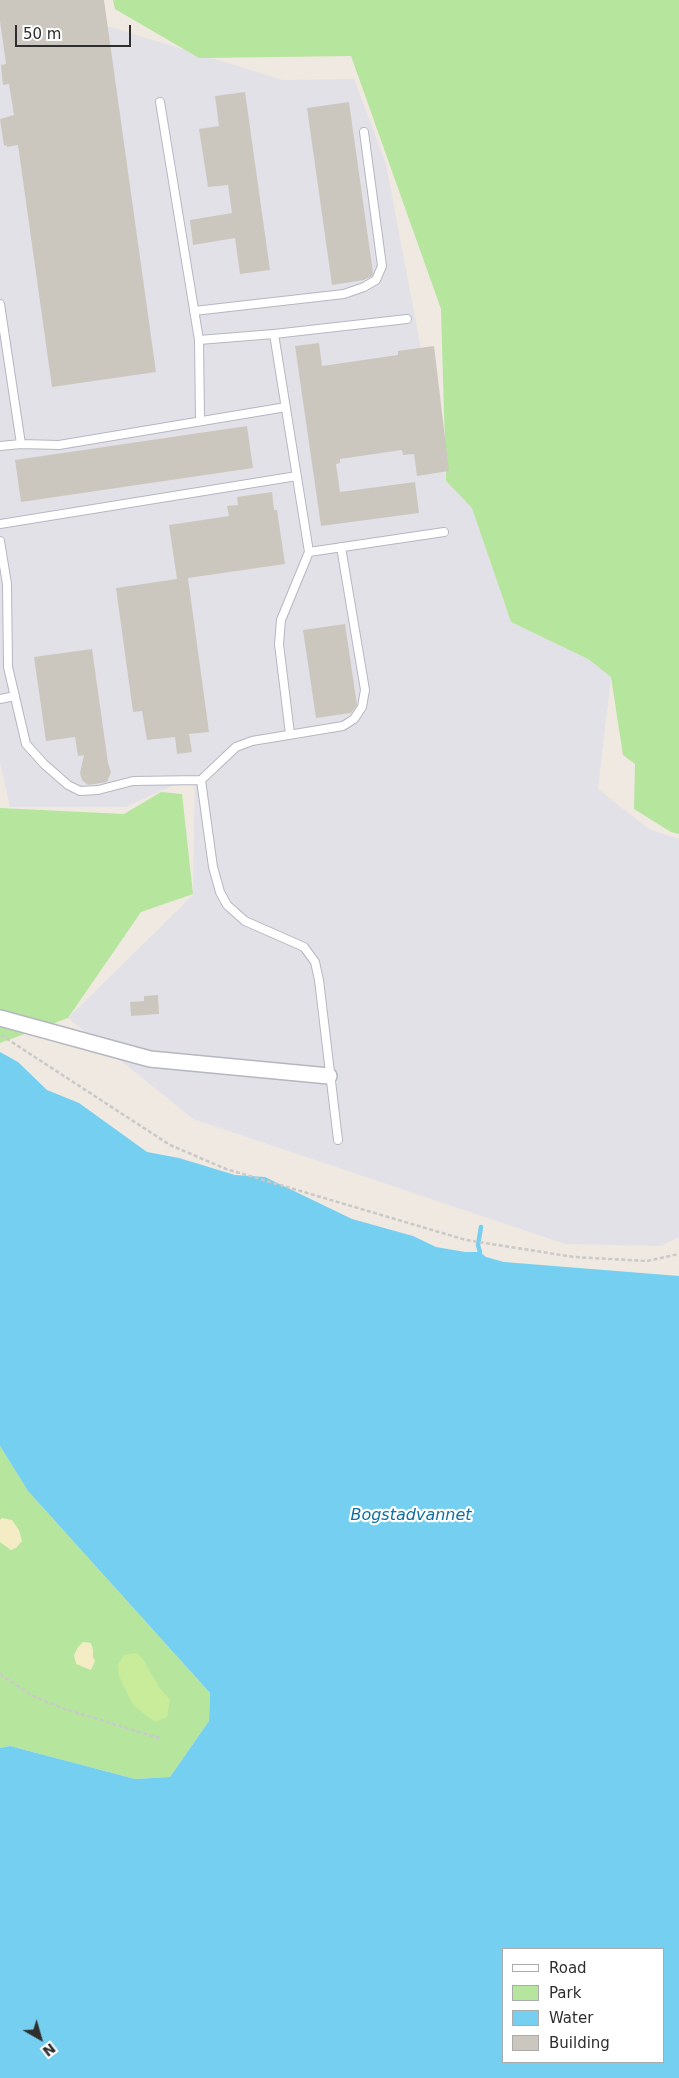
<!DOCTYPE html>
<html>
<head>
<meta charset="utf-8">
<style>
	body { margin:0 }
	#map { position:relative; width:679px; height:2078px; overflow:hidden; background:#efe9e1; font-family:"DejaVu Sans",sans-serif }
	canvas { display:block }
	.legend { position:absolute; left:502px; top:1948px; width:162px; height:115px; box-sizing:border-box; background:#fff; border:1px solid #ababab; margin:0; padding:6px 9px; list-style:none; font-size:15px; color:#2e2e2e }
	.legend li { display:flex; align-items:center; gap:10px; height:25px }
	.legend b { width:25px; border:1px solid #ababab }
	.north { position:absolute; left:15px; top:2013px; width:50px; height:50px; -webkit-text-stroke:4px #fff; paint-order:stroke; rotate:142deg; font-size:14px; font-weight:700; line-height:20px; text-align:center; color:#2e2e2e }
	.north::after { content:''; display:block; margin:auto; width:18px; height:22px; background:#2e2e2e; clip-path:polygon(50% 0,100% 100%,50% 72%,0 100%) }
	.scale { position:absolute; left:15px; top:25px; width:116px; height:22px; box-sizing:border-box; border:2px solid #2e2e2e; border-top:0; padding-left:6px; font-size:15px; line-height:18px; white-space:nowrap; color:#2e2e2e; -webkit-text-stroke:4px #fff; paint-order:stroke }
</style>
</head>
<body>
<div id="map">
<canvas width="679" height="2078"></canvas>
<ul class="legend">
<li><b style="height:6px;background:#fff"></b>Road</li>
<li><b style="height:14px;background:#b6e59e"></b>Park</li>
<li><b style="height:14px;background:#75cff0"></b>Water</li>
<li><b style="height:14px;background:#cbc7bf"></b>Building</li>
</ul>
<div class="north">N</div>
<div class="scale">50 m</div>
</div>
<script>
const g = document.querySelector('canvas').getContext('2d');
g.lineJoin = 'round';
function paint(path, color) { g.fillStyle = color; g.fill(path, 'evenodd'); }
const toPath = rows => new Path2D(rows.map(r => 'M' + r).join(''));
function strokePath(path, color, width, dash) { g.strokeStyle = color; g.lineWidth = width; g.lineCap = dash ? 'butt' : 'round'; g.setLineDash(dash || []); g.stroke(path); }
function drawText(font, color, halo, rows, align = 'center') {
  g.font = font + ' "DejaVu Sans",sans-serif'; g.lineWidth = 4.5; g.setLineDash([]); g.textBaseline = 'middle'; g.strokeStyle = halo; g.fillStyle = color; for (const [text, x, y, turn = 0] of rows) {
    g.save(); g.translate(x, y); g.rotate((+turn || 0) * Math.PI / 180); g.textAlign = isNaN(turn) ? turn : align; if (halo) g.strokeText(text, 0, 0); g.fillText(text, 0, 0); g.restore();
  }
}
const industrial = toPath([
	[0,0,107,26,283,80,354,79,386,164,446,481,472,507,511,622,588,659,611,677,598,789,649,829,679,839,679,1237,660,1246,565,1244,193,1119,68,1018,193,895,195,775,126,807,10,807,0,763]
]);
const green = toPath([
	[113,0,679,0,679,834,671,832,634,809,635,764,623,755,611,677,588,659,511,622,472,508,446,481,441,309,351,56,199,58,115,9],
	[161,792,182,794,193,894,141,912,68,1018,0,1043,0,808,124,814],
	[0,1446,28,1491,210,1693,209,1721,170,1777,135,1779,10,1746,0,1748]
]);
const sand = toPath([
	[2,1518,12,1520,19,1530,22,1541,16,1548,11,1550,0,1542,0,1520],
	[83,1642,91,1643,93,1650,93,1657,95,1661,91,1670,76,1664,74,1655,78,1647]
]);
const pitch = toPath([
	[137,1653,143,1659,159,1687,170,1700,167,1717,155,1722,133,1705,119,1676,118,1664,124,1655]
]);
const water = toPath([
	[0,1052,18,1062,47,1090,79,1103,147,1152,179,1158,235,1175,265,1177,352,1219,413,1236,436,1247,465,1252,480,1252,486,1257,504,1262,679,1276,679,2078,0,2078,0,1748,10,1746,135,1779,170,1777,209,1721,210,1693,28,1491,0,1446],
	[503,1949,663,1949,663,2062,503,2062]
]);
const stream = toPath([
	[480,1252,478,1245,481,1227]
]);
const building = toPath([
	[0,0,104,0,156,372,52,387,18,145,7,147,7,145,4,146,0,119,14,115,9,84,3,85,1,65,6,64,0,21],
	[245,92,270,270,240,274,235,238,193,245,190,220,232,213,228,185,208,187,199,129,219,126,215,96],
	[349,102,373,273,372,276,364,280,332,285,307,108],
	[319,343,322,366,398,355,398,351,434,346,449,471,417,476,414,454,403,455,402,450,340,459,340,463,336,464,340,492,415,482,419,513,321,526,295,346],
	[247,426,253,468,21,502,15,460],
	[272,492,274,510,277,510,285,564,188,578,209,732,189,734,192,752,177,754,175,737,147,740,142,711,133,712,116,588,177,579,169,525,229,516,227,506,238,505,237,497],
	[345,624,357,705,351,713,316,718,303,630],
	[92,649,108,763,111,772,107,782,88,785,82,780,80,773,84,755,78,756,75,737,46,741,34,657],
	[158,995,159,1014,131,1016,130,1002,144,1001,144,996]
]);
const path = toPath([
	[1,1035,170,1145,226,1169,466,1240,574,1257,647,1261,679,1254],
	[0,1674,31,1695,65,1709,162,1739]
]);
const service = toPath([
	[160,102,199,340,200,421],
	[0,304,21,444],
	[194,311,344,294,364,287,376,280,382,266,364,132],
	[274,334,309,552,281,620,279,644,290,734],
	[199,340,274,334,407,319],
	[0,446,21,444,59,445,286,407],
	[0,524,297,476],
	[0,541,7,584,8,667,26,744,44,764,68,785,80,791,98,790,133,781,201,780,236,747,252,741,343,726,354,719,362,707,365,690,341,547],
	[309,552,444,532],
	[0,699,15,696],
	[201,780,213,867,220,892,227,905,245,921,304,947,315,962,319,980,338,1140]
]);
const minor = toPath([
	[0,1018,150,1059,329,1076]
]);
const waterNames = [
	["Bogstadvannet",411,1516]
];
paint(industrial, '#e3e1e8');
paint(green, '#b6e59e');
paint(sand, '#f3ecc5');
paint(pitch, '#c9ec9a');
paint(water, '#75cff0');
strokePath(stream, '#75cff0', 4.5);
paint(building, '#cbc7bf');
strokePath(service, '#b4b7c1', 10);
strokePath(minor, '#b4b7c1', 18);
strokePath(path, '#c9c9c9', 2.5, [4, 2.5]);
strokePath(service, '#fff', 8);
strokePath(minor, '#fff', 15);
drawText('italic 16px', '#0d6fa3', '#fff', waterNames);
</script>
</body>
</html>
